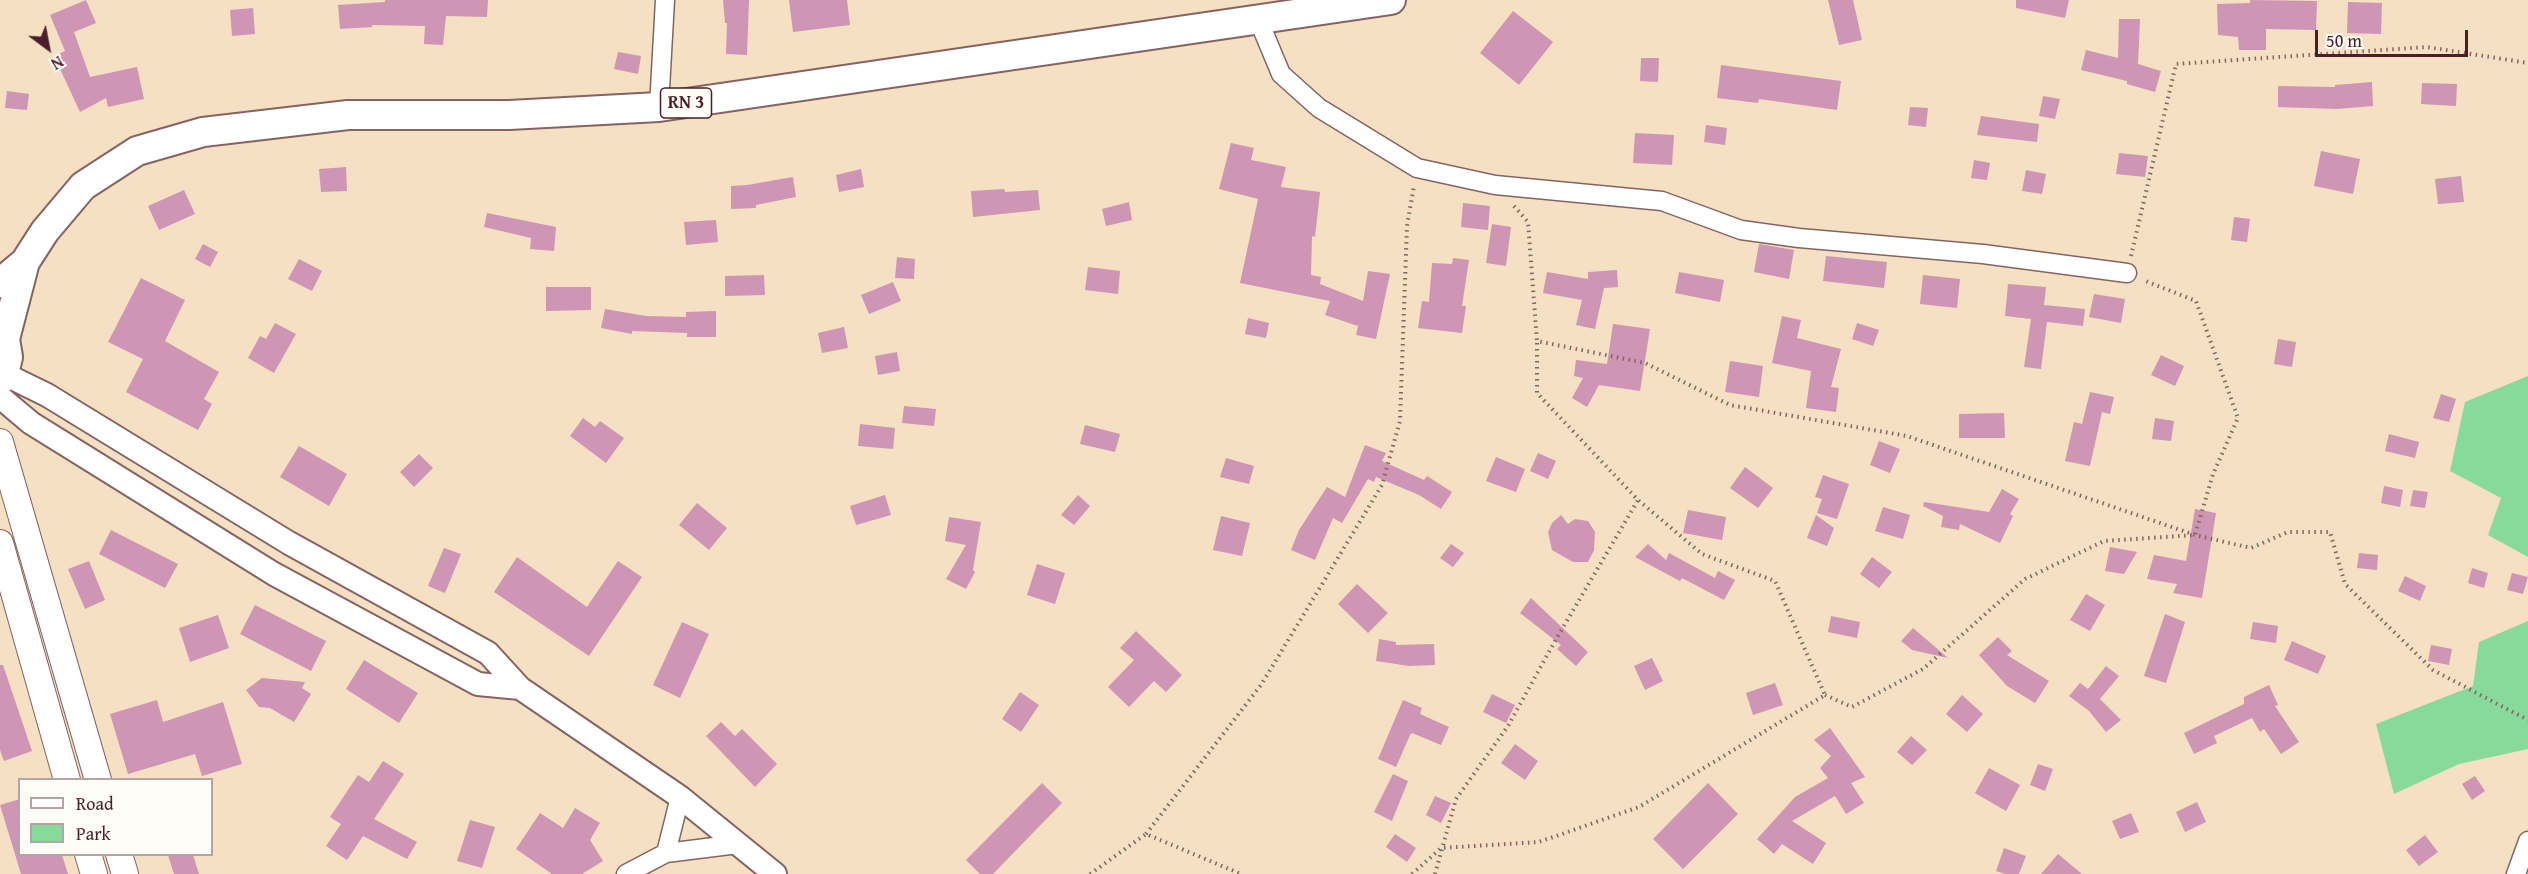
<!DOCTYPE html>
<html>
<head>
<meta charset="utf-8">
<style>
	body { margin:0 }
	#map { position:relative; width:2528px; height:874px; overflow:hidden; background:#f5e0c4; font-family:"Gentium Book Plus",serif }
	canvas { display:block }
	.legend { position:absolute; left:18px; top:778px; width:195px; height:78px; box-sizing:border-box; background:#fdfcf7; border:2px solid #b5a4a5; margin:0; padding:8px 10px; list-style:none; font-size:18px; color:#4a1f2b }
	.legend li { display:flex; align-items:center; gap:12px; height:30px }
	.legend b { width:30px; border:2px solid #b5a4a5 }
	.north { position:absolute; left:18px; top:18px; width:60px; height:60px; -webkit-text-stroke:4px #fdfcf7; paint-order:stroke; rotate:148deg; font-size:16px; font-weight:700; line-height:24px; text-align:center; color:#4a1f2b }
	.north::after { content:''; display:block; margin:auto; width:21px; height:27px; background:#4a1f2b; clip-path:polygon(50% 0,100% 100%,50% 72%,0 100%) }
	.scale { position:absolute; left:2315px; top:30px; width:153px; height:27px; box-sizing:border-box; border:3px solid #4a1f2b; border-top:0; padding-left:8px; font-size:18px; line-height:21px; white-space:nowrap; color:#4a1f2b; -webkit-text-stroke:4px #fdfcf7; paint-order:stroke }
</style>
</head>
<body>
<div id="map">
<canvas width="2528" height="874"></canvas>
<ul class="legend">
<li><b style="height:8px;background:#fff"></b>Road</li>
<li><b style="height:16px;background:#88da9b"></b>Park</li>
</ul>
<div class="north">N</div>
<div class="scale">50 m</div>
</div>
<script>
const g = document.querySelector('canvas').getContext('2d');
g.lineJoin = 'round';
function paint(path, color) { g.fillStyle = color; g.fill(path, 'evenodd'); }
const toPath = rows => new Path2D(rows.map(r => 'M' + r).join(''));
function strokePath(path, color, width, dash) { g.strokeStyle = color; g.lineWidth = width; g.lineCap = dash ? 'butt' : 'round'; g.setLineDash(dash || []); g.stroke(path); }
function drawText(font, color, halo, rows, align = 'center') {
  g.font = font + ' "Gentium Book Plus",serif'; g.lineWidth = 6; g.setLineDash([]); g.textBaseline = 'middle'; g.strokeStyle = halo; g.fillStyle = color; for (const [text, x, y, turn = 0] of rows) {
    g.save(); g.translate(x, y); g.rotate((+turn || 0) * Math.PI / 180); g.textAlign = isNaN(turn) ? turn : align; if (halo) g.strokeText(text, 0, 0); g.fillText(text, 0, 0); g.restore();
  }
}
const green = toPath([
	[2528,376,2528,557,2488,535,2501,498,2450,471,2465,402],
	[2528,621,2528,749,2459,764,2394,794,2376,724,2473,686,2479,642]
]);
const building = toPath([
	[86,0,96,23,74,32,90,77,137,67,144,99,108,107,106,98,80,112,54,56,65,51,50,15],
	[385,0,488,0,487,17,446,16,443,45,424,44,425,26,372,25,372,27,340,29,338,5,385,2],
	[723,0,749,0,747,55,726,54,727,23,725,23],
	[789,0,847,0,850,25,793,32],
	[1828,0,1853,0,1862,40,1839,45],
	[2016,0,2069,0,2065,18,2016,8],
	[2250,0,2317,1,2316,30,2266,29,2266,50,2239,50,2238,37,2218,35,2217,4,2250,3],
	[2348,2,2382,3,2381,34,2347,33],
	[253,8,255,34,232,36,230,10],
	[1513,11,1553,42,1519,85,1480,53],
	[2119,19,2140,19,2138,64,2161,71,2155,92,2127,84,2127,81,2081,70,2086,50,2118,58],
	[618,52,641,56,638,74,614,69],
	[1641,58,1659,58,1658,82,1640,81],
	[1721,65,1841,81,1837,110,1759,99,1758,103,1717,98],
	[2372,82,2373,106,2337,109,2278,107,2278,86,2335,87,2335,85],
	[2422,83,2457,84,2456,106,2421,104],
	[7,91,29,94,27,110,5,108],
	[2043,96,2060,99,2055,119,2039,116],
	[1910,107,1928,108,1926,127,1908,125],
	[1981,116,2039,124,2037,142,1977,135],
	[1706,125,1727,128,1725,145,1704,142],
	[1635,133,1674,135,1672,165,1633,163],
	[1231,143,1254,148,1251,160,1286,167,1281,187,1320,192,1315,237,1312,236,1311,275,1321,277,1320,284,1363,301,1368,271,1390,274,1376,339,1356,335,1358,326,1325,315,1330,301,1240,283,1258,199,1219,189],
	[2321,151,2360,159,2353,194,2314,186],
	[2119,153,2148,156,2145,177,2116,174],
	[1974,160,1990,163,1987,180,1971,178],
	[346,167,347,191,321,192,319,169],
	[861,169,864,187,839,192,836,175],
	[2026,170,2046,174,2042,194,2022,191],
	[2461,176,2464,202,2438,204,2435,179],
	[793,177,796,197,756,205,756,208,731,209,731,186,747,185],
	[1004,189,1005,192,1038,190,1040,210,973,217,971,191],
	[184,190,195,214,159,230,148,206],
	[1129,202,1132,220,1106,226,1102,209],
	[1463,203,1490,206,1488,230,1461,227],
	[487,213,556,227,554,251,530,249,531,238,484,227],
	[2234,217,2250,219,2247,242,2231,240],
	[716,220,718,242,686,245,684,222],
	[1492,224,1511,227,1506,266,1486,263],
	[203,244,218,252,210,267,195,259],
	[1759,244,1794,250,1789,279,1754,272],
	[1826,256,1887,262,1884,288,1823,281],
	[897,257,915,259,914,279,895,278],
	[1453,258,1469,260,1462,306,1466,306,1462,333,1418,328,1422,301,1429,302,1432,263,1452,264],
	[299,259,322,271,312,291,288,279],
	[1088,267,1120,271,1118,294,1085,290],
	[1617,270,1618,287,1604,288,1595,329,1576,325,1582,300,1543,293,1547,272,1588,279,1588,272],
	[1679,272,1724,280,1720,302,1675,293],
	[764,275,765,295,725,296,725,276],
	[1923,275,1960,279,1957,308,1920,304],
	[141,278,185,300,165,341,219,372,204,399,212,404,198,430,126,392,143,359,108,342],
	[893,282,901,301,869,314,861,295],
	[2008,284,2046,287,2044,305,2085,309,2083,326,2047,322,2041,369,2024,367,2031,319,2005,316],
	[546,287,591,287,591,310,546,311],
	[2094,294,2125,299,2121,323,2089,317],
	[605,309,646,316,686,317,686,312,716,311,716,337,687,337,687,333,632,331,632,334,601,328],
	[1782,316,1801,320,1797,338,1841,349,1831,387,1839,388,1836,412,1806,408,1811,371,1772,363],
	[1248,318,1269,323,1266,338,1245,334],
	[275,323,296,334,274,373,248,358,260,336,266,339],
	[1857,323,1879,330,1873,346,1852,339],
	[1613,324,1650,329,1640,391,1599,385,1587,407,1572,398,1583,378,1574,376,1576,360,1607,364],
	[844,327,848,348,822,353,818,333],
	[2278,339,2296,342,2292,367,2274,364],
	[897,352,900,371,878,375,875,356],
	[2161,355,2184,366,2175,386,2151,375],
	[1730,361,1763,366,1759,397,1725,392],
	[2090,392,2114,397,2110,414,2102,412,2090,466,2065,461,2074,422,2082,424],
	[2441,394,2456,399,2449,422,2433,418],
	[904,406,936,409,934,426,902,423],
	[2004,413,2005,438,1959,438,1959,414],
	[583,418,595,427,600,421,624,438,606,463,570,436],
	[2155,418,2174,421,2171,441,2152,439],
	[860,424,895,428,893,449,858,446],
	[1085,425,1120,434,1115,452,1080,444],
	[2389,434,2419,442,2415,458,2385,451],
	[1879,441,1900,449,1890,473,1870,465],
	[1365,445,1386,453,1382,461,1424,480,1427,476,1452,492,1441,509,1419,495,1376,477,1374,482,1368,479,1342,523,1333,518,1315,560,1291,550,1299,530,1327,487,1345,497],
	[299,446,347,474,329,506,280,477],
	[1538,453,1556,461,1548,479,1530,471],
	[419,454,433,468,414,487,400,472],
	[1496,457,1525,469,1516,492,1486,481],
	[1226,458,1254,466,1249,484,1220,477],
	[1745,467,1773,488,1758,508,1730,488],
	[1823,475,1849,484,1837,519,1817,513,1822,499,1815,497],
	[2384,486,2403,490,2400,507,2381,503],
	[2002,489,2019,499,2010,514,2013,516,2000,543,1960,524,1959,530,1941,527,1943,516,1923,506,1924,502,1989,512],
	[2413,490,2428,492,2425,508,2410,506],
	[885,495,891,515,856,525,850,506],
	[1078,495,1090,506,1074,525,1061,515],
	[697,503,727,528,709,550,679,525],
	[1883,507,1910,515,1903,539,1875,531],
	[2195,509,2216,513,2202,598,2173,593,2177,584,2147,579,2154,555,2186,561],
	[1688,510,1726,517,1722,540,1683,533],
	[1561,515,1568,524,1575,519,1588,521,1595,532,1594,550,1588,562,1573,562,1552,550,1548,532,1552,523],
	[1816,515,1834,528,1827,546,1807,538],
	[1221,516,1250,523,1242,556,1213,550],
	[949,517,981,522,973,570,975,572,966,589,946,579,966,545,945,541],
	[111,530,178,564,165,588,99,554],
	[1451,544,1464,553,1453,567,1440,558],
	[1648,544,1666,560,1669,553,1715,578,1718,571,1735,580,1724,600,1682,578,1680,581,1635,557],
	[2110,547,2137,552,2124,574,2105,571],
	[444,548,461,554,445,593,428,586],
	[2359,553,2378,555,2377,570,2357,568],
	[517,557,587,607,618,561,642,577,589,656,494,592],
	[1872,557,1892,572,1879,588,1860,574],
	[89,561,105,600,85,609,68,569],
	[1037,564,1065,573,1055,604,1027,595],
	[2472,568,2488,573,2484,588,2468,583],
	[2512,573,2528,577,2523,594,2507,590],
	[2405,576,2426,586,2420,601,2398,591],
	[1357,584,1388,613,1368,633,1338,604],
	[2086,594,2105,605,2090,631,2070,620],
	[1531,598,1588,652,1576,666,1557,649,1561,645,1520,613],
	[255,605,326,641,311,671,240,634],
	[2165,614,2185,622,2166,683,2144,676],
	[218,615,229,648,190,662,179,628],
	[1831,616,1860,622,1857,638,1828,632],
	[682,622,709,634,680,698,653,685],
	[2253,622,2278,626,2276,643,2250,639],
	[1913,628,1948,658,1912,650,1901,641],
	[1136,631,1182,675,1166,692,1154,681,1129,707,1108,687,1134,660,1120,648],
	[1998,637,2012,651,2007,655,2049,681,2035,703,2007,686,1979,655],
	[1379,639,1396,642,1396,645,1434,644,1435,665,1409,666,1376,661],
	[2292,641,2326,656,2318,674,2284,660],
	[2431,645,2452,649,2449,665,2428,661],
	[1652,658,1663,681,1645,690,1634,666],
	[364,660,418,693,399,723,346,689],
	[0,665,3,665,32,751,4,761,0,750],
	[2106,666,2119,676,2100,699,2121,720,2106,732,2089,711,2069,696,2080,683,2088,689],
	[262,678,305,682,302,688,311,694,294,722,270,708,259,707,246,690],
	[1775,683,1783,705,1753,715,1746,693],
	[2269,685,2278,705,2275,706,2299,742,2281,754,2264,729,2260,732,2252,718,2214,736,2217,743,2194,754,2184,733,2244,704,2244,697],
	[1020,692,1039,705,1021,732,1002,719],
	[1492,694,1515,705,1506,723,1483,712],
	[1962,695,1983,714,1967,732,1946,714],
	[157,700,163,722,223,702,242,764,202,776,195,754,128,774,110,714],
	[1403,700,1422,708,1420,714,1449,727,1441,745,1412,733,1410,735,1396,767,1378,759],
	[721,722,735,736,742,729,777,764,755,787,706,736],
	[1830,728,1865,777,1851,783,1864,803,1846,814,1835,796,1792,821,1826,843,1813,864,1782,844,1774,854,1757,839,1795,797,1828,778,1820,768,1831,756,1814,740],
	[1911,736,1927,750,1912,765,1897,752],
	[1515,744,1538,761,1525,780,1501,763],
	[383,761,404,774,374,819,417,842,407,859,363,836,347,860,326,846,341,824,330,817,358,775,369,782],
	[2038,764,2053,769,2045,791,2030,785],
	[1989,768,2020,785,2006,811,1975,793],
	[1393,774,1408,781,1392,821,1374,812],
	[2475,776,2485,791,2472,800,2462,784],
	[1042,783,1062,803,993,874,980,874,966,860],
	[1708,783,1738,814,1683,869,1653,839],
	[1435,796,1451,803,1441,823,1426,815],
	[20,799,18,855,62,855,68,874,21,874,0,805],
	[2197,802,2206,822,2185,832,2176,812],
	[575,808,600,823,590,840,603,861,582,874,552,874,516,849,540,813,563,828],
	[2131,813,2139,832,2120,839,2112,821],
	[470,820,495,827,482,868,457,861],
	[1395,834,1416,848,1407,862,1386,847],
	[2425,835,2438,852,2419,866,2406,850],
	[2004,848,2026,856,2019,874,2005,874,1996,871],
	[2058,854,2082,874,2041,874],
	[168,855,193,855,199,874,174,874]
]);
const path = toPath([
	[1514,206,1528,222,1537,341,1645,363,1730,405,1907,436,2195,535,2251,548,2288,532,2330,532,2345,584,2433,670,2528,720],
	[2131,256,2176,64,2427,47,2528,63],
	[1825,695,1852,707,1923,669,2025,579,2104,541,2195,535,2213,474,2238,418,2196,301,2143,280],
	[1146,834,1261,685,1382,485,1400,421,1407,226,1414,186],
	[1090,874,1146,834,1241,874],
	[1412,874,1441,848,1539,842,1639,807,1825,695,1775,581,1702,554,1638,500,1537,393,1537,341],
	[1435,874,1456,799,1508,726,1555,641,1638,500]
]);
const minor = toPath([
	[1258,19,1281,74,1319,108,1417,168,1495,185,1662,201,1741,230,1799,238,1983,254,2127,273],
	[659,107,665,0],
	[666,853,680,797],
	[626,874,666,853,738,844],
	[2516,874,2528,841]
]);
const tertiary = toPath([
	[4,374,47,395,289,543,488,653,520,688,680,797,775,874],
	[0,397,31,423,274,574,478,684,520,688]
]);
const secondary = toPath([
	[0,442,98,780],
	[0,543,67,780],
	[88,854,94,874],
	[119,854,125,874]
]);
const primary = toPath([
	[0,283,25,262,45,231,83,186,137,151,203,132,348,115,509,115,659,107,1391,0],
	[0,380,4,374,8,357,5,339,25,262]
]);
const shields = [
	[686,103,51]
];
const shieldNames = [
	["RN 3",686,103]
];
paint(green, '#88da9b');
paint(building, '#ce95b4');
strokePath(minor, '#866361', 21);
strokePath(tertiary, '#866361', 26);
strokePath(secondary, '#866361', 28);
strokePath(primary, '#866361', 32);
strokePath(path, '#866361', 4, [1.5, 4.5]);
strokePath(minor, '#fff', 18);
strokePath(tertiary, '#fff', 22);
strokePath(secondary, '#fff', 26);
strokePath(primary, '#fff', 28);
for (const [x, y, w] of shields) { const box = new Path2D(); box.roundRect(x - w / 2, y - 15, w, 30, 4.5); g.fillStyle = '#fdfcf7'; g.fill(box); strokePath(box, '#4a1f2b', 1.5); }
drawText('bold 18px', '#4a1f2b', null, shieldNames);
</script>
</body>
</html>
